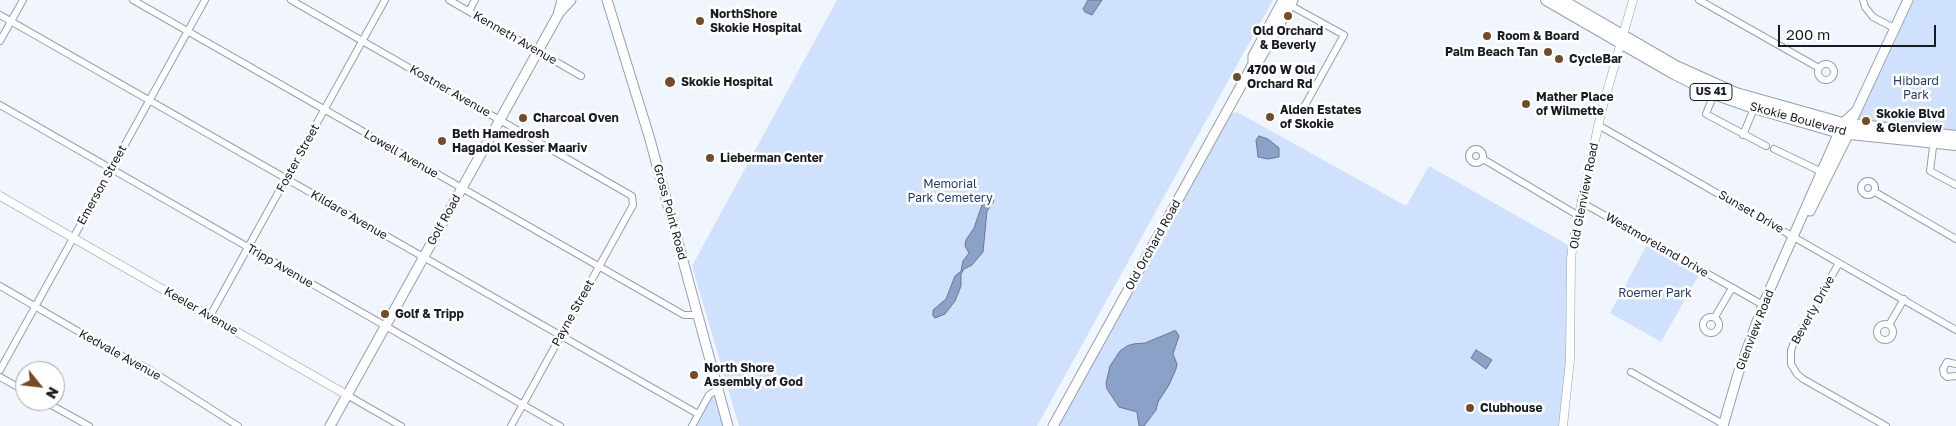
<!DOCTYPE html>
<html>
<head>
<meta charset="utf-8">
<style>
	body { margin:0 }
	#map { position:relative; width:1956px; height:426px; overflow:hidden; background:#f1f6fe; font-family:"Golos Text",sans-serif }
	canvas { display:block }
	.north { position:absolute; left:15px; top:361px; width:50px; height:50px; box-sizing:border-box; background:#fff; border:1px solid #a2a4a7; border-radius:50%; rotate:119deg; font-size:14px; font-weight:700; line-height:20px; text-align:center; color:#171b23 }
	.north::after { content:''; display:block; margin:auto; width:18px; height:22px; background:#724c28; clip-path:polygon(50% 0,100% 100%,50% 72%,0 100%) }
	.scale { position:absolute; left:1778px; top:25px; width:158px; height:22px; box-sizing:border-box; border:2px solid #171b23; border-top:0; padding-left:6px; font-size:15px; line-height:18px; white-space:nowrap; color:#171b23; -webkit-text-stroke:4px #fff; paint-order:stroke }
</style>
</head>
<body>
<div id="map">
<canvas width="1956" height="426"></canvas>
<div class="north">N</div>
<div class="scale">200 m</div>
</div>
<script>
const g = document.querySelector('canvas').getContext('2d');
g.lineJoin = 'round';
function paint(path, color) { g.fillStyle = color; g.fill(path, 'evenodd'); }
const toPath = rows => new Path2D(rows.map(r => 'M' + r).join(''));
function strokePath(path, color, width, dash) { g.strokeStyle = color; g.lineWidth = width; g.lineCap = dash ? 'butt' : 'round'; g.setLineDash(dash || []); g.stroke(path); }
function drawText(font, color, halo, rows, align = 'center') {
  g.font = font + ' "Golos Text",sans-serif'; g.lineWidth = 5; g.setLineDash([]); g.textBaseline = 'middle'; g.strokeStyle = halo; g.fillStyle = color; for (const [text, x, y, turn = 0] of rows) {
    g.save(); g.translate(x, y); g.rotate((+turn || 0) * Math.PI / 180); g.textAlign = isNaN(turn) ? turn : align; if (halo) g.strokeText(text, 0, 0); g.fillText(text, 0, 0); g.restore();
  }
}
const green = toPath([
	[837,0,1273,0,1037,426,739,426,692,266],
	[1914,0,1956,0,1956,132,1859,120,1859,116],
	[1237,112,1406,206,1429,166,1570,246,1566,371,1560,426,1058,426,1232,113],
	[1648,243,1700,273,1661,342,1610,313],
	[714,395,716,397,725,426,695,426,711,396]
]);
const water = toPath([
	[1088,0,1102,0,1092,15,1085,12,1083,9,1088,0],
	[1259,136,1268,139,1279,148,1279,157,1268,159,1258,157,1256,140,1259,136],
	[987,198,991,198,994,201,987,211,983,252,972,265,964,269,961,274,961,286,955,301,945,314,935,318,933,316,933,310,946,299,955,276,961,271,963,261,969,253,965,246,966,240,974,228,982,205,987,198],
	[1174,331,1176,331,1179,336,1173,354,1177,364,1176,369,1169,385,1158,402,1156,410,1144,426,1139,426,1137,412,1119,407,1107,389,1106,383,1110,366,1120,351,1127,346,1133,344,1145,343,1174,331],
	[1476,350,1492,360,1486,369,1471,358,1476,350]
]);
const minor = toPath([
	[133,0,684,315,697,315],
	[291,0,632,196,633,205,511,426],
	[449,0,581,76],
	[1699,0,1819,68],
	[1863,0,1865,7,1873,17,1894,28],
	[1288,4,1344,35,1304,107],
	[469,11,475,0],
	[0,15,698,414],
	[0,41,23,0],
	'1818 72a8 8 0 1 1 16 0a8 8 0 1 1-16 0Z',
	[1714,94,1706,114,1766,146],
	[0,105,560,426],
	[1598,125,1956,330],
	[1743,135,1755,106],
	[1934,139,1930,171,1956,185],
	'1469 156a7 7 0 1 1 14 0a7 7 0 1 1-14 0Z',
	[1774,149,1822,172],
	[1483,159,1579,216],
	'1861 188a7 7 0 1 1 14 0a7 7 0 1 1-14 0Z',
	[1875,192,1956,239],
	[1581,202,1763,305],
	[1839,263,1794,342,1791,350,1791,364,1797,374,1803,379,1886,426],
	[0,286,112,351,147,368,238,426],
	[210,316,385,0],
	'1703 325a8 8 0 1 1 16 0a8 8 0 1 1-16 0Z',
	[1715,317,1732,288],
	'1877 332a8 8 0 1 1 16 0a8 8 0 1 1-16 0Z',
	[1889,325,1904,299],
	[1956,364,1947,362,1943,369,1944,374,1947,377,1956,376],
	[0,370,205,0],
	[1631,372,1723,424],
	[0,377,25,391],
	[347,395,401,426],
	[44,401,89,426],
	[692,426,709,395,718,389]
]);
const tertiary = toPath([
	[0,196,347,395],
	[1563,426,1570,360,1571,259,1573,242,1601,113,1633,0]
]);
const secondary = toPath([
	[607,0,649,136,728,426],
	[559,13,571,0],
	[1253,64,1253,56,1283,0],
	[1854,116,1908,0],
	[1810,211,1851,129],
	[330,426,558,15,562,0],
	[1053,426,1253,64,1260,59,1293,0],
	[1723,426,1738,374,1763,305,1843,123,1855,112]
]);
const primary = toPath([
	[1546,0,1674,74,1714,94,1754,108,1840,133,1956,145],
	[1562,0,1676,66,1736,93,1843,123,1956,136]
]);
const markers = [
	[1288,16,5,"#724c28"],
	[700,21,5,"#724c28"],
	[1487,36,5,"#724c28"],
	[1548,52,5,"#724c28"],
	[1559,59,5,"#724c28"],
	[1237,77,5,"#724c28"],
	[670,82,6,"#724c28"],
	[1526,104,5,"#724c28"],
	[1270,117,5,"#724c28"],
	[523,118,5,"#724c28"],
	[1866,121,5,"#724c28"],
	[442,141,5,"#724c28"],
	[710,158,5,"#724c28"],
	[385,314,5,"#724c28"],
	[694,375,5,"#724c28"],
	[1470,408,5,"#724c28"]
];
const shields = [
	[1711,92,42]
];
const shieldNames = [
	["US 41",1711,92]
];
const poiNames = [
	["NorthShore",710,14],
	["Skokie Hospital",710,28],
	["Old Orchard",1288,31,"center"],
	["& Beverly",1288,45,"center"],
	["Room & Board",1497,36],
	["Palm Beach Tan",1538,52,"right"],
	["CycleBar",1569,59],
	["4700 W Old",1247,70],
	["Orchard Rd",1247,84],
	["Skokie Hospital",681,82],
	["Mather Place",1536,97],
	["of Wilmette",1536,111],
	["Alden Estates",1280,110],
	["of Skokie",1280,124],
	["Skokie Blvd",1876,114],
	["& Glenview",1876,128],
	["Charcoal Oven",533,118],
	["Beth Hamedrosh",452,134],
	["Hagadol Kesser Maariv",452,148],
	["Lieberman Center",720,158],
	["Golf & Tripp",395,314],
	["North Shore",704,368],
	["Assembly of God",704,382],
	["Clubhouse",1480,408]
];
const streetNames = [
	["Kenneth Avenue",515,38,30],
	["Kostner Avenue",450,91,30],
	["Skokie Boulevard",1798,119,15],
	["Lowell Avenue",401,154,30],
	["Foster Street",298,158,-61],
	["Emerson Street",102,185,-61],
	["Old Glenview Road",1584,196,-79],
	["Gross Point Road",670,212,75],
	["Sunset Drive",1751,212,30],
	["Kildare Avenue",349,215,30],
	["Golf Road",444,220,-61],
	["Old Orchard Road",1153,245,-61],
	["Westmoreland Drive",1657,245,30],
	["Tripp Avenue",280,266,30],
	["Beverly Drive",1813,310,-61],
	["Keeler Avenue",201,311,30],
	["Payne Street",573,313,-61],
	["Glenview Road",1755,330,-69],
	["Kedvale Avenue",120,355,29]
];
const parkNames = [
	["Hibbard",1916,81],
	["Park",1916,95],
	["Memorial",950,184],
	["Park Cemetery",950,198],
	["Roemer Park",1655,293]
];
paint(green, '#d0e1fe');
paint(water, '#8ca1c7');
strokePath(water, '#697996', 1);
strokePath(minor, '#959fb3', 8);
strokePath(tertiary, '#959fb3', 9);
strokePath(secondary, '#959fb3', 11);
strokePath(primary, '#959fb3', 12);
strokePath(minor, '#fff', 6);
strokePath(tertiary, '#fff', 8);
strokePath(secondary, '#fff', 9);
strokePath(primary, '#fff', 10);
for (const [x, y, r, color] of markers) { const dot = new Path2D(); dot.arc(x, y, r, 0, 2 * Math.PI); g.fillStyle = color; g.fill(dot); strokePath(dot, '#fff', 2); }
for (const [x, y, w] of shields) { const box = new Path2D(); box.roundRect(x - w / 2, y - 8.5, w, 17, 4); g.fillStyle = '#fff'; g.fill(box); strokePath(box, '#171b23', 1); }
drawText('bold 11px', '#171b23', null, shieldNames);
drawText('bold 12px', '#171b23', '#fff', poiNames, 'left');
drawText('12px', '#171b23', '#fff', streetNames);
drawText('12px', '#233d6e', '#fff', parkNames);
</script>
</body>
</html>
